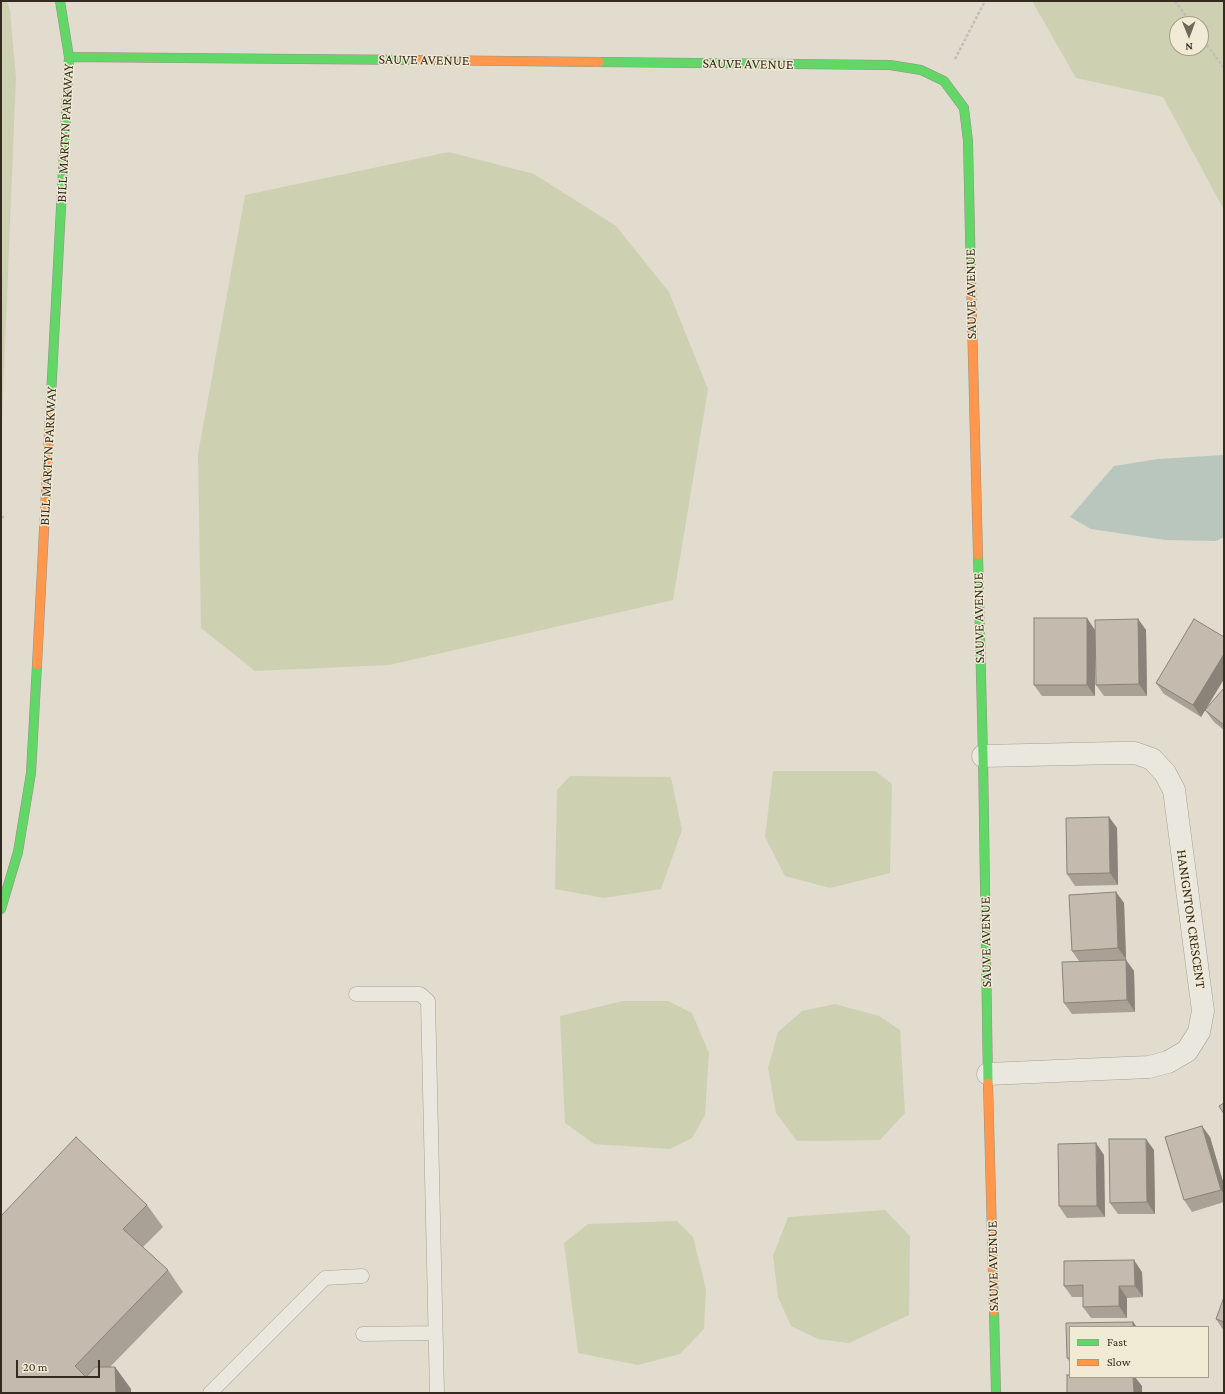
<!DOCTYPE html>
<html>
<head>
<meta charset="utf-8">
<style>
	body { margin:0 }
	#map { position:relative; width:1225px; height:1394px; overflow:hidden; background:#e1dccd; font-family:"Crimson Pro",serif }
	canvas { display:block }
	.frame { position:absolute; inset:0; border:2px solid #342a20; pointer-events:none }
	.legend { position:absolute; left:1069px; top:1326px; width:140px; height:52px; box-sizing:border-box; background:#f1ead4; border:1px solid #a59d8c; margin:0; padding:5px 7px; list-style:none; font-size:12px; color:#342a20 }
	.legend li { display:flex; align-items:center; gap:8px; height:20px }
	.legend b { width:20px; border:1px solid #a59d8c }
	.north { position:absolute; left:1169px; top:16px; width:40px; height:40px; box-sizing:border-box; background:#f1ead4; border:1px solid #a59d8c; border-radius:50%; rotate:179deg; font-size:11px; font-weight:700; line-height:16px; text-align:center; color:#342a20 }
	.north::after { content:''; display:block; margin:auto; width:14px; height:18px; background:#71685d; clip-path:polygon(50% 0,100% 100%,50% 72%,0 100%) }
	.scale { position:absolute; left:16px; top:1360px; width:84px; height:18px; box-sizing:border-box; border:2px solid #342a20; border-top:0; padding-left:5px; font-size:12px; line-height:14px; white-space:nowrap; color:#342a20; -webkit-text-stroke:3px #f1ead4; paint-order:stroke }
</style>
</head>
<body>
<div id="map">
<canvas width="1225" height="1394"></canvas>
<div class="frame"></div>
<ul class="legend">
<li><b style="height:5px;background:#63d668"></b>Fast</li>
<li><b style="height:5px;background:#ff974d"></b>Slow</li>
</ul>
<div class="north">N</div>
<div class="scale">20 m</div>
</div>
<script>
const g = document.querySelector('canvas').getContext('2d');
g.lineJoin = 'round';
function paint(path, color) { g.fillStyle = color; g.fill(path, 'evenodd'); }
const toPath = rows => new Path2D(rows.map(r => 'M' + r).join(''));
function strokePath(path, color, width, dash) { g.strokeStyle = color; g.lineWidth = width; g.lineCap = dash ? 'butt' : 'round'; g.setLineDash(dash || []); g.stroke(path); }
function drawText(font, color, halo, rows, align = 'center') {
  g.font = font + ' "Crimson Pro",serif'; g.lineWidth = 3; g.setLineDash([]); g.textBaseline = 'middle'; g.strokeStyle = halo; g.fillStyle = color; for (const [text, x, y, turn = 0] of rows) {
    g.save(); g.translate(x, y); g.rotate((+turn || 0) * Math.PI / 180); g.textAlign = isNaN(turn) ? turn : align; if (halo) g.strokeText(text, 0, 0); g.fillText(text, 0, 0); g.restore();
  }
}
const green = toPath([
	[1,1,7,1,10,11,16,77,1,444],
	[1032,1,1224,1,1224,210,1163,97,1076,78],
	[1177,24,1201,24,1201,48,1177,48],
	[449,152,534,174,616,226,669,292,708,389,673,600,389,665,255,671,201,628,198,454,245,195],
	[773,771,875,771,892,784,890,873,830,888,785,876,765,837],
	[570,776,671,777,682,830,661,889,604,898,555,889,557,790],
	[623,1001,668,1001,692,1013,709,1053,705,1115,692,1138,670,1149,594,1144,565,1123,560,1016],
	[835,1004,879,1016,900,1030,905,1113,880,1140,797,1141,776,1113,768,1068,778,1032,802,1011],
	[885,1210,910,1236,909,1315,849,1343,818,1339,791,1326,778,1297,773,1256,788,1217],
	[677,1221,693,1237,706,1289,704,1329,680,1354,638,1365,578,1353,564,1243,588,1224]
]);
const water = toPath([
	[1224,455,1224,537,1216,541,1165,540,1091,529,1070,517,1114,466,1158,459]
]);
const path = toPath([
	[1175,1,1192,24],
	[1201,37,1224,68],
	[955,59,985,1],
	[1,517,5,517]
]);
const lane = toPath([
	[356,994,420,994,428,1001,437,1393],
	[363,1334,435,1333],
	[210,1393,325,1278,362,1276]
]);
const street = toPath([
	[983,756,1117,753,1135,753,1152,759,1165,773,1174,790,1203,1011,1199,1032,1187,1051,1168,1062,1149,1067,988,1074]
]);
const fast = toPath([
	[69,57,416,60],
	[599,62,890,65,921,70,944,81,964,108,968,141,971,280],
	[50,415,69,57,60,1],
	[978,555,983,756,988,1083],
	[1,909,18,852,31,773,37,665],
	[994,1311,996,1393]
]);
const slow = toPath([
	[416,60,599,62],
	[971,280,978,555],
	[37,665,50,415],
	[988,1083,994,1311]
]);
const wall = toPath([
	[1138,619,1146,630,1147,696,1104,696,1096,685],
	[1095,630,1095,696,1042,696,1034,685],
	[1224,637,1224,679,1201,717,1164,694,1156,683],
	[1224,688,1224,730,1214,722,1205,710],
	[1109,817,1117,828,1118,885,1075,886,1067,874],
	[1116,892,1124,903,1126,959,1126,960,1134,971,1135,1012,1072,1014,1064,1003,1079,961,1072,951],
	[1210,1137,1224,1185,1224,1202,1192,1212,1184,1200],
	[1154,1150,1155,1214,1118,1214,1110,1203],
	[1104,1155,1105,1217,1067,1218,1059,1206],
	[147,1205,163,1227,143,1247,168,1270,183,1292,110,1367,115,1367,131,1389,131,1393,1,1393,1,1216],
	[1142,1272,1143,1297,1127,1298,1127,1318,1091,1318,1083,1307,1083,1297,1072,1297,1064,1286],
	[1224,1297,1224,1331,1216,1319],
	[1070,1327,1070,1363,1067,1358]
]);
const shadedWall = toPath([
	[1087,618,1095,630,1095,696,1087,685],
	[1138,619,1146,630,1147,696,1139,684],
	[1224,654,1224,679,1201,717,1193,705],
	[1109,817,1117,828,1118,885,1110,873],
	[1116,892,1124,903,1126,959,1118,948],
	[1126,960,1134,971,1135,1012,1127,1000],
	[1202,1126,1210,1137,1224,1185,1224,1194,1221,1190],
	[1146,1139,1154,1150,1155,1214,1147,1202],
	[1096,1143,1104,1155,1105,1217,1097,1206],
	[1134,1260,1142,1272,1143,1297,1135,1286],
	[1119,1286,1127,1298,1127,1318,1119,1306],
	[1133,1322,1137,1327,1133,1327],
	[115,1367,131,1389,131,1393,116,1393],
	[1133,1377,1135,1377,1142,1386,1142,1393,1134,1393]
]);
const building = toPath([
	[1034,618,1087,618,1087,685,1034,685,1034,618],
	[1138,619,1139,684,1096,685,1095,620,1138,619],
	[1194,619,1224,637,1224,654,1193,705,1156,683,1194,619],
	[1224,688,1224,725,1205,710,1224,688],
	[1109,817,1110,873,1067,874,1066,818,1109,817],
	[1116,892,1118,948,1072,951,1069,895,1116,892],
	[1126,960,1127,1000,1064,1003,1062,962,1126,960],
	[1224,1103,1224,1114,1219,1106,1224,1103],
	[1202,1126,1221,1190,1184,1200,1165,1137,1202,1126],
	[76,1137,147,1205,123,1229,168,1270,75,1366,86,1377,95,1367,115,1367,116,1393,1,1393,1,1216,76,1137],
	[1109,1139,1146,1139,1147,1202,1110,1203,1109,1139],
	[1096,1143,1097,1206,1059,1206,1058,1144,1096,1143],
	[1134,1260,1135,1286,1119,1286,1119,1306,1083,1307,1083,1285,1064,1286,1064,1261,1134,1260],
	[1224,1297,1224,1322,1216,1319,1224,1297],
	[1133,1322,1133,1327,1070,1327,1070,1358,1067,1358,1066,1323,1133,1322],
	[1067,1375,1070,1375,1070,1377,1133,1377,1134,1393,1067,1393,1067,1375]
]);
const streetNames = [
	["SAUVE AVENUE",424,60,1],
	["SAUVE AVENUE",748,64,1],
	["BILL MARTYN PARKWAY",65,133,-87],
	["SAUVE AVENUE",971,294,-91],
	["BILL MARTYN PARKWAY",48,456,-87],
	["SAUVE AVENUE",979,618,-91],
	["HANIGNTON CRESCENT",1191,919,82],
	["SAUVE AVENUE",986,942,-91],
	["SAUVE AVENUE",993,1266,-91]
];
paint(green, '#ced0b2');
paint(water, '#b8c6be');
strokePath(lane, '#a6a196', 15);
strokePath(street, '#a6a196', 23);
strokePath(fast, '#969186', 10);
strokePath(slow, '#969186', 10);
strokePath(path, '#c2beb5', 2.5, [3, 2]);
strokePath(lane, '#eae7de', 14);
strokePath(street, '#eae7de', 22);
strokePath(fast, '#63d668', 9);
strokePath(slow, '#ff974d', 9);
paint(wall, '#a9a196');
paint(shadedWall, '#89837a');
paint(building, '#c4bbae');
strokePath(building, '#89837a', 1);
drawText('14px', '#342a20', '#f1ead4', streetNames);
</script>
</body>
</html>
